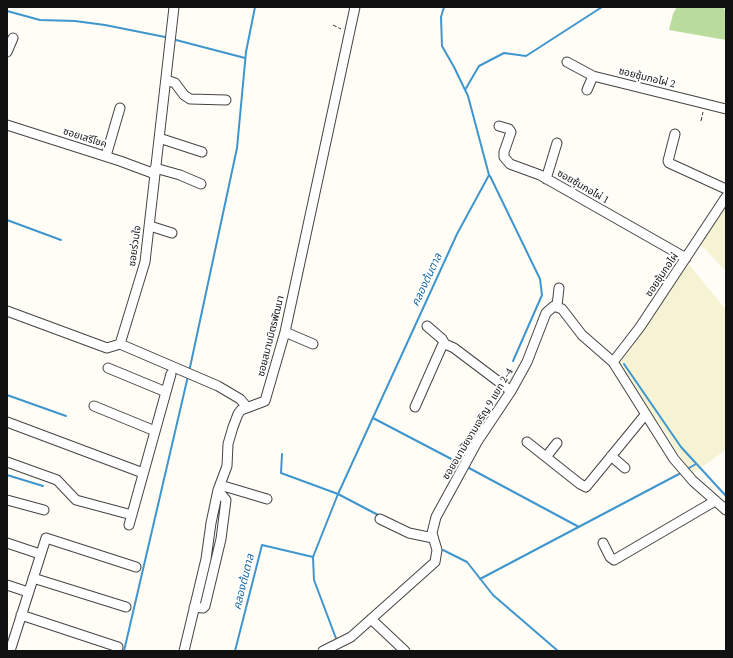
<!DOCTYPE html>
<html>
<head>
<meta charset="utf-8">
<style>
	body { margin:0 }
	#map { position:relative; width:733px; height:658px; overflow:hidden; background:#fffdf5; font-family:"PT Serif",serif }
	canvas { display:block }
	.frame { position:absolute; inset:0; border:8px solid #111; pointer-events:none }
</style>
</head>
<body>
<div id="map">
<canvas width="733" height="658"></canvas>
<div class="frame"></div>
</div>
<script>
const g = document.querySelector('canvas').getContext('2d');
g.lineJoin = 'round';
function paint(path, color) { g.fillStyle = color; g.fill(path, 'evenodd'); }
const toPath = rows => new Path2D(rows.map(r => 'M' + r).join(''));
function strokePath(path, color, width, dash) { g.strokeStyle = color; g.lineWidth = width; g.lineCap = dash ? 'butt' : 'round'; g.setLineDash(dash || []); g.stroke(path); }
function drawText(font, color, halo, rows, align = 'center') {
  g.font = font + ' "PT Serif","Noto Sans Thai",serif'; g.lineWidth = 4; g.setLineDash([]); g.textBaseline = 'middle'; g.strokeStyle = halo; g.fillStyle = color; for (const [text, x, y, turn = 0] of rows) {
    g.save(); g.translate(x, y); g.rotate((+turn || 0) * Math.PI / 180); g.textAlign = isNaN(turn) ? turn : align; if (halo) g.strokeText(text, 0, 0); g.fillText(text, 0, 0); g.restore();
  }
}
const farmland = toPath([
	[726,200,726,271,699,243],
	[688,263,726,310,726,450,692,474,619,363]
]);
const forest = toPath([
	[677,7,723,7,726,13,726,40,669,30,673,14]
]);
const stream = toPath([
	[7,11,40,20,75,21,105,25,165,37],
	[176,40,245,58],
	[465,90,479,66,504,53,526,56,602,7],
	[490,176,540,279,542,295,513,361],
	[7,220,61,240],
	[624,364,681,447,726,496],
	[189,372,237,148,246,52,255,7],
	[7,395,66,416],
	[373,418,459,463],
	[282,454,281,473,338,494,380,516],
	[469,468,579,527],
	[689,468,696,464],
	[7,475,43,486],
	[443,550,467,562,493,595,558,651],
	[313,557,314,580,337,641],
	[480,579,679,474],
	[124,651,188,376],
	[235,651,262,545,313,557,338,494,457,234,489,175,468,96,454,67,442,46,441,17,444,7]
]);
const path = toPath([
	[333,25,341,29],
	[701,121,703,112]
]);
const minor = toPath([
	[174,7,145,262,120,344,218,386,240,399,247,407],
	[7,52,13,38],
	[567,62,593,76,726,109],
	[166,80,175,83,184,95,190,99,226,100],
	[587,90,593,76],
	[7,125,120,161,155,174],
	[499,126,509,129,511,132,504,152,504,157,510,164,540,175,686,258],
	[675,134,668,161,669,163,726,189],
	[159,138,202,152],
	[106,156,120,108],
	[155,168,180,175,201,184],
	[546,179,557,143],
	[150,226,172,233],
	[557,306,559,288],
	[7,311,107,348,120,344],
	[427,326,442,339,445,344],
	[285,332,313,344],
	[613,362,640,327,726,197],
	[108,368,166,392],
	[94,406,155,431],
	[415,407,442,346,445,344,454,348,511,391],
	[7,422,143,473],
	[527,442,580,484,586,487,645,415],
	[611,456,625,468],
	[546,457,557,443],
	[7,462,57,480,76,500,132,515],
	[220,485,267,499],
	[7,500,44,510],
	[380,519,409,533,433,538],
	[129,525,171,374],
	[7,543,40,554],
	[603,543,610,557,614,560,715,501],
	[33,578,126,607],
	[7,585,28,592],
	[194,607,203,608,205,606,221,539,226,500,218,490],
	[21,615,118,647],
	[371,619,405,651],
	[10,651,46,538,136,567],
	[184,651,206,559,211,523,218,490,227,466,228,444,233,427,238,414,241,410,265,401,285,332,355,7],
	[323,651,351,637,435,562,437,550,432,533,436,517,477,442,511,391,527,362,546,313,554,306,562,309,582,335,613,362,674,459,693,481,726,510]
]);
const streetNames = [
	["ซอยซุ้มกอไผ่ 2",647,78,14],
	["ซอยเสรีโชค",85,138,18],
	["ซอยซุ้มกอไผ่ 1",583,187,30],
	["ซอยร่วมใจ",135,246,-82],
	["ซอยซุ้มกอไผ่",662,275,-56],
	["ซอยสมานมิตรพัฒนา",271,336,-76],
	["ซอยอนามัยงามเจริญ 9 แยก 2-4",478,424,-59]
];
const waterNames = [
	["คลองต้นตาล",427,280,-65],
	["คลองต้นตาล",244,582,-76]
];
paint(farmland, '#f6f3d4');
paint(forest, '#b9dc9c');
strokePath(stream, '#3f96cf', 2);
strokePath(minor, '#444', 11);
strokePath(path, '#333', 1, [4, 2]);
strokePath(minor, '#fff', 9);
drawText('10px', '#111', '#fff', streetNames);
drawText('italic 11px', '#1768a6', '#fff', waterNames);
</script>
</body>
</html>
